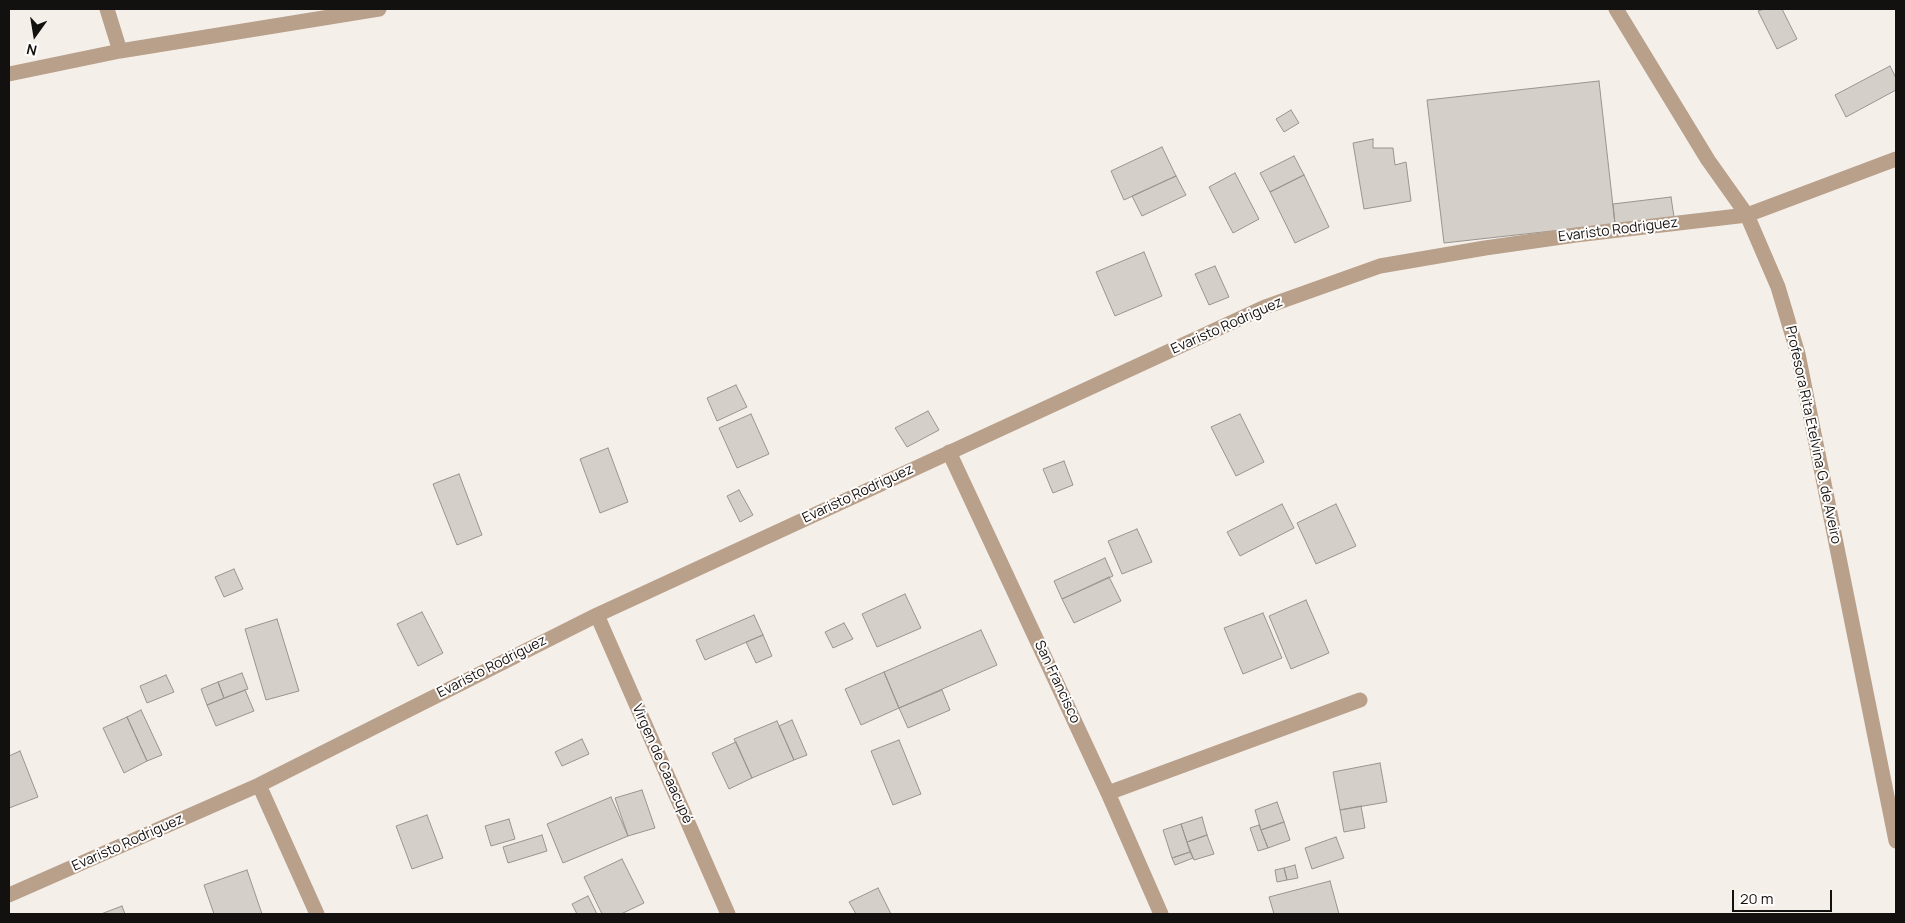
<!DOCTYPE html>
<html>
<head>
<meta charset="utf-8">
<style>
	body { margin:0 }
	#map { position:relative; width:1905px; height:923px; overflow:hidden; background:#f5efea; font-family:Manrope,sans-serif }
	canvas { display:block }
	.frame { position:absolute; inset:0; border:10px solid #13110f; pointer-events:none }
	.north { position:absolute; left:10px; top:10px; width:50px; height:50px; -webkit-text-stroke:4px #fffdfc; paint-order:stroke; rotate:193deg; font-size:14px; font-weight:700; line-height:20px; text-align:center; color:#13110f }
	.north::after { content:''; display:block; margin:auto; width:18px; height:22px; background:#13110f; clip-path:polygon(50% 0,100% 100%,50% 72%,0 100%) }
	.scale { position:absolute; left:1732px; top:890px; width:100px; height:22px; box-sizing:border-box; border:2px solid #13110f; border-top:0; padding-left:6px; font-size:15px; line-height:18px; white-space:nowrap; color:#13110f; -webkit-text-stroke:4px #fffdfc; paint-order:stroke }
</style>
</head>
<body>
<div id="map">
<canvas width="1905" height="923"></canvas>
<div class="frame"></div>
<div class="north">N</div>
<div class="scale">20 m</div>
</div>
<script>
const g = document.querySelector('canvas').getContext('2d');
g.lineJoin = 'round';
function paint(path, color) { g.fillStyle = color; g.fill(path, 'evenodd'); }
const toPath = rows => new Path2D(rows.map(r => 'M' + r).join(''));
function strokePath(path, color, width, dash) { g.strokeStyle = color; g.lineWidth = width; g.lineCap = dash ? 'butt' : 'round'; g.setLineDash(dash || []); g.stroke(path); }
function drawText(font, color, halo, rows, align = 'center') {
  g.font = font + ' Manrope,sans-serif'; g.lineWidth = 4; g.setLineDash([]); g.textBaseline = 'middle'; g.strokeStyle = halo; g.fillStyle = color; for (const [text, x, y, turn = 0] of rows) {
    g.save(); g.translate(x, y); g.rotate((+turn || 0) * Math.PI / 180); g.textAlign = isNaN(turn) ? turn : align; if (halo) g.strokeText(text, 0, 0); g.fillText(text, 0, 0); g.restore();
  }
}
const building = toPath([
	[1764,9,1782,9,1797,39,1777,49,1758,11,1764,9],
	[1890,66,1896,78,1896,90,1846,117,1835,95,1890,66],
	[1599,81,1615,224,1444,243,1427,100,1599,81],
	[1291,110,1299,123,1284,132,1276,119,1291,110],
	[1373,139,1373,148,1393,148,1395,165,1406,162,1411,201,1364,209,1353,143,1373,139],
	[1162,147,1176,176,1124,200,1111,171,1162,147],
	[1294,156,1304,175,1270,192,1260,173,1294,156],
	[1235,173,1259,219,1233,233,1209,187,1235,173],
	[1304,175,1329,227,1295,243,1270,192,1304,175],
	[1176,176,1186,195,1142,216,1132,196,1176,176],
	[1671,197,1674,217,1615,224,1613,204,1671,197],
	[1144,252,1162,296,1115,316,1096,272,1144,252],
	[1215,266,1229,297,1209,305,1195,274,1215,266],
	[736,385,747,407,717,421,707,398,736,385],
	[928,411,939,430,907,447,895,428,928,411],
	[751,414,769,454,737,468,719,428,751,414],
	[1240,414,1264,462,1236,476,1211,427,1240,414],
	[608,448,628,502,600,513,580,459,608,448],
	[1064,461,1073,485,1053,493,1043,469,1064,461],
	[459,474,482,535,457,545,433,484,459,474],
	[739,490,753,515,740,522,727,496,739,490],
	[1282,504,1294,528,1240,556,1227,532,1282,504],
	[1336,504,1356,546,1316,564,1297,523,1336,504],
	[1137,529,1152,562,1122,574,1108,541,1137,529],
	[1105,558,1113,576,1062,599,1054,581,1105,558],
	[234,569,243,589,224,597,215,577,234,569],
	[1109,577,1121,601,1074,623,1062,599,1109,577],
	[905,594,921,628,877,647,862,614,905,594],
	[1306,600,1329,653,1291,669,1269,616,1306,600],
	[422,612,443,653,418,666,397,624,422,612],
	[1263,613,1282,658,1243,674,1224,628,1263,613],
	[754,615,763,635,705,660,696,640,754,615],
	[277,619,299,691,266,700,245,629,277,619],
	[844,623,853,639,833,648,825,632,844,623],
	[981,630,997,665,899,708,884,672,981,630],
	[763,635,772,656,756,663,746,642,763,635],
	[884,672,899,708,861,725,845,689,884,672],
	[242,673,248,689,224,698,218,682,242,673],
	[166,675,174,692,147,703,140,686,166,675],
	[218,682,224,698,207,705,201,689,218,682],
	[245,690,254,711,216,726,207,705,245,690],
	[942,690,950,710,908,728,899,708,942,690],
	[141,710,162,755,147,761,127,717,141,710],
	[127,717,147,761,124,773,103,728,127,717],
	[792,720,807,755,794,760,779,726,792,720],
	[777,721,794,760,752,778,734,739,777,721],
	[582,739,589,754,562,766,555,752,582,739],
	[899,740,921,794,893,805,871,751,899,740],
	[736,742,752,778,729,789,712,753,736,742],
	[20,751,38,797,9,808,9,756,20,751],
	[1380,763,1387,802,1340,810,1333,772,1380,763],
	[642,790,655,828,628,836,615,798,642,790],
	[611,797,628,836,563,863,547,824,611,797],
	[1277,802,1284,822,1261,830,1255,810,1277,802],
	[1361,806,1365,828,1344,832,1340,810,1361,806],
	[427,815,443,858,412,869,396,826,427,815],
	[1202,817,1207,835,1187,842,1181,824,1202,817],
	[509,819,515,839,491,846,485,826,509,819],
	[1284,822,1290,840,1268,848,1261,830,1284,822],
	[1181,824,1190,852,1172,858,1163,830,1181,824],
	[1259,825,1268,848,1258,851,1250,828,1259,825],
	[542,835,547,851,508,863,503,847,542,835],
	[1207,835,1214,854,1194,860,1187,842,1207,835],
	[1336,837,1344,858,1312,869,1305,848,1336,837],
	[1190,852,1193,858,1175,865,1172,858,1190,852],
	[622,859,644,903,621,914,602,914,584,877,622,859],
	[1295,865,1298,878,1287,880,1284,868,1295,865],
	[1284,868,1287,880,1277,882,1275,870,1284,868],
	[247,870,262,914,214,914,204,885,247,870],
	[1330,881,1339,914,1274,914,1269,897,1330,881],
	[878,888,891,914,856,914,849,902,878,888],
	[588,896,597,914,577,914,572,904,588,896],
	[122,906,125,914,101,914,122,906]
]);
const minor = toPath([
	[107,9,120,51],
	[9,74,120,51,379,9],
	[949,452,1108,793,1161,914],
	[597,615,728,914],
	[259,785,317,914],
	[1108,793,1360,700],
	[9,895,259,785,597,615,1265,307,1380,266,1485,248,1576,235,1747,215,1896,159]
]);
const tertiary = toPath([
	[1616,9,1708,160,1747,215,1778,287,1798,354,1896,841]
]);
const streetNames = [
	["Evaristo Rodriguez",1618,230,-7],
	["Evaristo Rodriguez",1227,326,-24],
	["Profesora Rita Etelvina G. de Aveiro",1813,435,78],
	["Evaristo Rodriguez",858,494,-25],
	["Evaristo Rodriguez",492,667,-27],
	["San Francisco",1057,682,65],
	["Virgen de Caaacupé",662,764,66],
	["Evaristo Rodriguez",128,843,-24]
];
paint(building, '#d5cfca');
strokePath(building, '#99948f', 1);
strokePath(minor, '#b8a08a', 15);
strokePath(tertiary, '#b8a08a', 15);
drawText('14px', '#13110f', '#fffdfc', streetNames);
</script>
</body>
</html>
